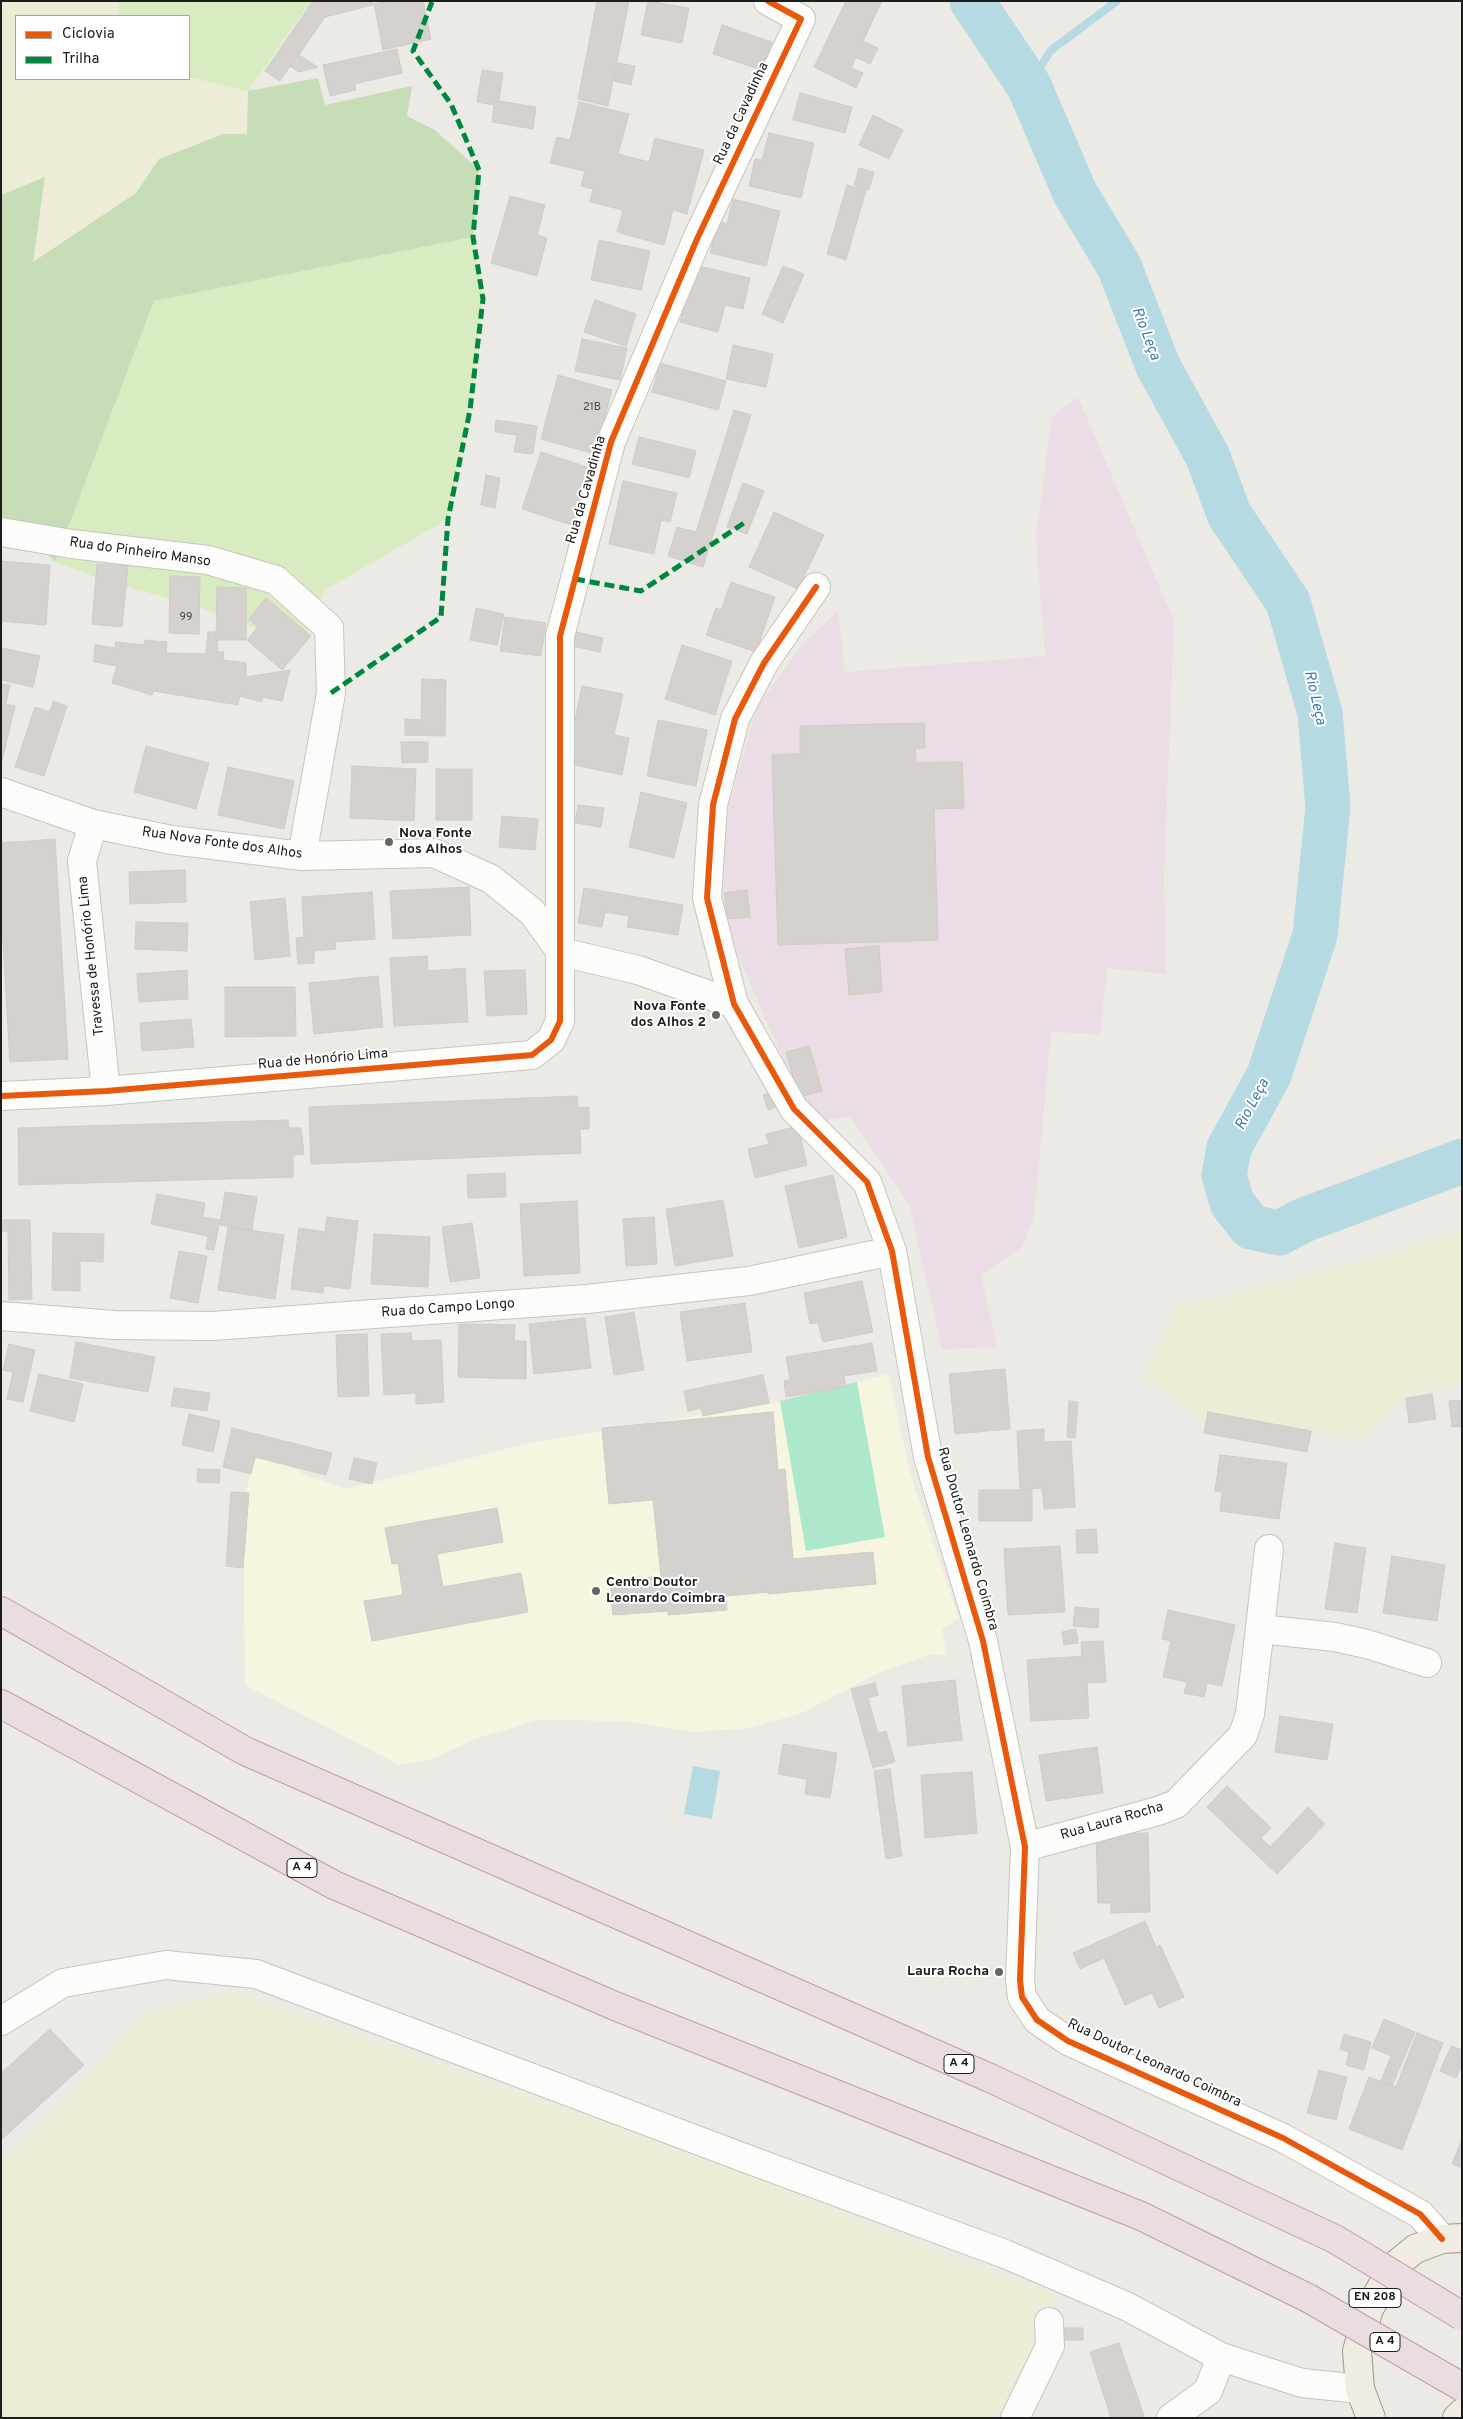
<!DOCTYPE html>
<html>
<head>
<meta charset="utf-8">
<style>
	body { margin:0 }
	#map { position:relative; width:1463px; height:2419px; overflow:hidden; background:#eceae5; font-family:Overpass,sans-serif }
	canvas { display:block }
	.frame { position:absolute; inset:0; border:2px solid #1d1d1d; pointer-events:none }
	.legend { position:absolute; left:15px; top:15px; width:175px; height:65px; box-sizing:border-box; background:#fff; border:1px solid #a5a5a5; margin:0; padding:6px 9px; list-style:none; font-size:15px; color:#1d1d1d }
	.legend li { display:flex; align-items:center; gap:10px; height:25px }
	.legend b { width:25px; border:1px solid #a5a5a5 }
</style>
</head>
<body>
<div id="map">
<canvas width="1463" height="2419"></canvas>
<div class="frame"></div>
<ul class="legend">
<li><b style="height:6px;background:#e8590c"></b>Ciclovia</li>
<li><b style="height:6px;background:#00873e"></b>Trilha</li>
</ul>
</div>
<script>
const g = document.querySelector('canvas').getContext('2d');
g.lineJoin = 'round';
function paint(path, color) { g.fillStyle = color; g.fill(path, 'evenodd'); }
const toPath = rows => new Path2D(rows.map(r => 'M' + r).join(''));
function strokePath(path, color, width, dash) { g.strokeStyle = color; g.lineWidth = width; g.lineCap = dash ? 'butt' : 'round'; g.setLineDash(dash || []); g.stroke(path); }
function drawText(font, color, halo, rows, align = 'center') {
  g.font = font + ' Overpass,sans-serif'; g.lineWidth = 4; g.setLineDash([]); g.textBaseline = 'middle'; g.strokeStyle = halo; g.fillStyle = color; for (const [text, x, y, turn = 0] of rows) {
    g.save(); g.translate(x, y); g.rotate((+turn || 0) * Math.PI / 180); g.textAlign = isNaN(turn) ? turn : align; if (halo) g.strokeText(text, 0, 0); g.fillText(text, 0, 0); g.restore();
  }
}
const industrial = toPath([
	[1078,397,1174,621,1164,875,1166,974,1107,968,1100,1034,1051,1032,1034,1216,1022,1247,981,1275,997,1347,942,1349,909,1204,850,1116,819,1122,803,1104,732,942,723,891,725,821,756,709,801,646,838,611,845,672,1045,656,1036,536,1052,417]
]);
const education = toPath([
	[889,1374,910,1473,959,1619,942,1628,947,1656,931,1654,878,1673,802,1713,750,1728,694,1732,625,1721,538,1720,478,1738,430,1760,400,1765,245,1685,243,1502,258,1446,303,1474,347,1489,534,1442,770,1404]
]);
const farmland = toPath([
	[1,1,119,1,118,16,16,16,16,79,189,77,248,91,247,134,223,134,159,159,136,193,32,263,44,177,1,195],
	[1462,1233,1462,1383,1406,1396,1363,1441,1271,1423,1205,1419,1144,1378,1179,1304,1225,1297],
	[228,1990,521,2092,746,2174,933,2250,1056,2294,1008,2418,1,2418,1,2166,144,2016]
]);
const grass = toPath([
	[119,1,320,1,307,7,248,91,189,77,189,16,118,16],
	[473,237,483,299,470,410,448,519,325,590,299,650,237,619,102,579,55,562,154,301]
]);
const forest = toPath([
	[318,78,325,105,412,86,407,116,435,130,479,170,473,237,154,301,55,562,30,536,1,532,1,195,45,177,33,262,136,193,159,159,223,134,247,134,248,91]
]);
const pitch = toPath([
	[857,1382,885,1537,806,1551,780,1401]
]);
const water = toPath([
	[693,1766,720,1771,712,1819,684,1814]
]);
const stream = toPath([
	[1029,86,1050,51,1117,1]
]);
const river = toPath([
	[972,1,1029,86,1075,193,1119,266,1158,366,1208,457,1229,514,1288,602,1320,713,1328,807,1315,935,1269,1075,1229,1148,1224,1175,1232,1203,1251,1227,1279,1233,1304,1220,1462,1161]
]);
const building = toPath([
	[313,1,372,1,373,5,325,17,299,55,318,67,299,72,290,66,280,81,265,71,313,1],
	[388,1,423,1,431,39,383,50,374,4,388,1],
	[597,1,629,1,608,106,578,99,597,1],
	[648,1,689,8,682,43,641,35,648,1],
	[846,1,882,1,863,41,878,48,870,64,856,57,851,68,863,73,856,88,814,67,846,1],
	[722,25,772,42,762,70,713,54,722,25],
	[397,49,402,73,354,84,356,90,330,96,323,65,397,49],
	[618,63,635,66,631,85,614,81,618,63],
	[482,70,503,73,499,101,536,107,533,129,492,122,494,105,477,102,482,70],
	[800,93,852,107,845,133,793,120,800,93],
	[579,102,629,114,618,154,649,162,655,138,704,150,687,214,673,210,664,245,617,232,623,210,590,202,593,189,581,186,585,171,550,163,557,137,570,140,579,102],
	[873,115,903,130,889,159,859,145,873,115],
	[769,133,814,143,801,198,749,186,755,159,762,160,769,133],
	[859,168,874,172,869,190,854,185,859,168],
	[847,185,866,190,846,260,827,254,847,185],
	[510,196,545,205,537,235,547,238,537,276,491,263,510,196],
	[733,199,780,211,766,266,710,253,718,221,727,224,733,199],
	[599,240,650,251,641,290,591,280,599,240],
	[694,265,750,278,743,309,725,305,718,332,680,322,694,265],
	[783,266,804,274,783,323,762,314,783,266],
	[595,300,636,314,626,346,584,332,595,300],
	[582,339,627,348,620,380,575,371,582,339],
	[733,345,773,354,766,387,726,379,733,345],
	[660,363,726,381,718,410,652,392,660,363],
	[558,375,612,390,595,454,541,439,558,375],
	[734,410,751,415,703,567,668,556,677,527,696,532,734,410],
	[496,420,537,426,533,454,514,452,517,435,495,432,496,420],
	[639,437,696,451,689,478,632,464,639,437],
	[541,452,590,468,572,525,522,509,541,452],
	[486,475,500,478,495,508,481,505,486,475],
	[623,481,677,493,670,522,661,520,654,554,609,544,623,481],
	[743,483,764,491,747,534,727,527,743,483],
	[774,512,824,535,798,589,749,567,774,512],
	[1,561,50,565,46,625,1,621,1,561],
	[97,564,128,566,122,627,92,624,97,564],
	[170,576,200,577,199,634,169,633,170,576],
	[731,582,775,597,756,652,706,635,716,608,721,610,731,582],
	[217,587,246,588,246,640,216,640,217,587],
	[266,598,311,636,282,670,247,640,258,627,249,619,266,598],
	[476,608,504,614,497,645,470,640,476,608],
	[505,617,546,623,541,656,500,651,505,617],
	[208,632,217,632,218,652,224,652,223,660,246,663,246,677,290,670,282,701,263,697,262,702,240,696,238,705,153,691,152,695,112,683,117,666,94,662,95,645,115,648,116,642,145,645,145,640,167,642,166,653,206,654,208,632],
	[576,632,603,638,600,652,573,646,576,632],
	[682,645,732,661,715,715,665,699,682,645],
	[1,648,40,656,33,687,1,680,1,648],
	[422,679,446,680,445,736,405,735,405,719,421,720,422,679],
	[1,684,10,685,6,704,15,706,2,761,1,684],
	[582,686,623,694,614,735,629,738,622,775,566,763,582,686],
	[53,701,67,706,44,776,15,767,35,707,50,712,53,701],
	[658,720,707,730,696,786,647,776,658,720],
	[924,723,925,748,915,748,916,763,962,762,964,808,934,809,938,940,778,945,772,755,800,754,800,726,924,723],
	[401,742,428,742,428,762,402,763,401,742],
	[146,746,209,763,196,809,134,792,146,746],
	[352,766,416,769,414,821,350,818,352,766],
	[228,767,294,781,284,829,218,815,228,767],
	[436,769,472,769,472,820,436,820,436,769],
	[641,792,687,803,674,858,629,847,641,792],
	[578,805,604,808,601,827,575,823,578,805],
	[502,816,538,819,535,850,499,847,502,816],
	[55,839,68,1059,10,1062,1,907,1,843,55,839],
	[185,870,186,902,130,904,129,872,185,870],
	[469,887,471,935,393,939,390,891,469,887],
	[584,888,683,905,678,935,627,927,629,916,605,912,602,927,578,923,584,888],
	[747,890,750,917,727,919,724,893,747,890],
	[372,892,375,939,335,942,336,949,314,951,314,963,298,964,296,938,304,937,302,897,372,892],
	[285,898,290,956,255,960,250,902,285,898],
	[136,922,188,923,187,951,135,949,136,922],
	[879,946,882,992,849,995,845,949,879,946],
	[427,956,428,971,465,968,468,1022,394,1026,390,958,427,956],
	[187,970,188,999,139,1002,137,974,187,970],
	[525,970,527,1014,487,1016,484,971,525,970],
	[378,976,383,1027,314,1034,309,983,378,976],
	[225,987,295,987,296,1036,225,1037,225,987],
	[191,1019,194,1047,142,1051,140,1023,191,1019],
	[809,1046,822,1091,799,1097,786,1052,809,1046],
	[774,1091,779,1106,768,1110,763,1095,774,1091],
	[577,1096,578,1108,589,1107,589,1129,580,1129,581,1153,311,1164,309,1107,577,1096],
	[288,1120,289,1128,301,1128,304,1154,293,1155,293,1177,19,1185,18,1128,288,1120],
	[798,1126,807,1165,755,1178,748,1149,769,1144,766,1134,798,1126],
	[505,1173,506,1197,468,1198,467,1175,505,1173],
	[833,1175,847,1237,799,1248,785,1186,833,1175],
	[225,1192,257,1197,252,1230,220,1225,225,1192],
	[157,1194,205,1203,203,1217,220,1220,214,1250,206,1249,208,1236,151,1224,157,1194],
	[723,1200,733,1256,675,1266,666,1209,723,1200],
	[577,1201,580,1273,524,1276,520,1204,577,1201],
	[327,1217,358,1221,350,1289,324,1286,323,1293,291,1289,299,1228,325,1232,327,1217],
	[654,1217,657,1264,626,1266,623,1219,654,1217],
	[1,1220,30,1220,32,1299,9,1300,8,1231,1,1231,1,1220],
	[472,1223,480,1278,450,1282,442,1227,472,1223],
	[228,1227,284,1235,275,1299,218,1290,228,1227],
	[53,1233,104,1234,103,1262,80,1261,80,1291,52,1290,53,1233],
	[374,1234,430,1237,428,1287,371,1284,374,1234],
	[179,1251,207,1256,198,1303,170,1298,179,1251],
	[862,1281,873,1332,823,1342,818,1323,810,1324,804,1293,862,1281],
	[745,1303,752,1352,687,1361,680,1312,745,1303],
	[634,1312,644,1370,614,1375,605,1317,634,1312],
	[585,1318,591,1368,534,1374,529,1324,585,1318],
	[459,1324,515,1325,514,1341,526,1341,526,1379,458,1377,459,1324],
	[411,1333,412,1341,441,1340,444,1402,416,1404,416,1393,384,1395,381,1334,411,1333],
	[367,1334,369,1396,338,1397,336,1335,367,1334],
	[76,1342,155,1357,148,1392,70,1378,76,1342],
	[872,1343,877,1371,844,1376,846,1387,786,1397,784,1381,790,1380,786,1357,872,1343],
	[9,1344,35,1350,23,1402,7,1399,13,1372,3,1370,9,1344],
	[1005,1369,1010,1429,955,1434,949,1374,1005,1369],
	[39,1374,83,1384,74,1422,30,1411,39,1374],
	[763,1375,769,1403,703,1416,701,1408,688,1411,684,1391,763,1375],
	[174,1388,210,1393,207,1411,171,1406,174,1388],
	[1432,1394,1436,1419,1409,1423,1406,1398,1432,1394],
	[1462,1400,1462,1426,1452,1427,1449,1401,1462,1400],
	[1069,1401,1078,1402,1075,1438,1067,1437,1069,1401],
	[773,1412,778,1470,785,1469,793,1559,873,1552,876,1584,768,1594,768,1592,726,1596,727,1610,668,1615,668,1611,613,1615,610,1581,661,1576,653,1500,609,1504,602,1428,773,1412],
	[1208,1412,1311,1431,1307,1452,1204,1433,1208,1412],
	[189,1414,220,1421,213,1452,182,1445,189,1414],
	[232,1428,332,1453,326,1475,255,1457,251,1474,223,1467,232,1428],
	[1044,1429,1044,1442,1071,1441,1075,1507,1044,1509,1042,1488,1020,1490,1017,1431,1044,1429],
	[1220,1455,1287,1463,1279,1519,1220,1511,1222,1492,1215,1491,1220,1455],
	[354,1458,377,1463,372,1484,349,1479,354,1458],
	[198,1469,220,1470,219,1483,197,1482,198,1469],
	[979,1490,1032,1490,1032,1521,979,1521,979,1490],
	[231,1492,249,1493,243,1568,226,1566,231,1492],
	[497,1508,503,1542,437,1554,443,1587,521,1573,528,1612,372,1641,364,1601,403,1595,398,1563,392,1564,385,1528,497,1508],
	[1096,1529,1098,1553,1077,1553,1076,1530,1096,1529],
	[1335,1543,1366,1548,1357,1613,1325,1609,1335,1543],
	[1060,1546,1065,1612,1008,1615,1004,1549,1060,1546],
	[1392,1556,1445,1565,1437,1621,1383,1613,1392,1556],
	[1075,1607,1099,1609,1098,1628,1073,1626,1075,1607],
	[1168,1610,1235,1625,1222,1686,1207,1683,1204,1697,1184,1693,1187,1682,1163,1677,1171,1641,1162,1639,1168,1610],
	[1076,1629,1078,1643,1064,1645,1062,1632,1076,1629],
	[1103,1641,1106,1682,1087,1683,1089,1718,1031,1721,1027,1660,1082,1656,1081,1642,1103,1641],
	[955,1680,962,1740,908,1746,902,1686,955,1680],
	[875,1683,878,1695,868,1698,878,1734,886,1731,895,1762,873,1768,851,1689,875,1683],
	[1280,1716,1333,1724,1327,1760,1275,1752,1280,1716],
	[783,1744,837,1753,830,1798,805,1794,807,1779,778,1774,783,1744],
	[1097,1747,1103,1793,1046,1801,1039,1755,1097,1747],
	[890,1769,902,1856,886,1859,874,1771,890,1769],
	[972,1772,977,1833,925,1838,921,1775,972,1772],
	[1227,1786,1271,1828,1261,1838,1270,1847,1308,1807,1325,1824,1277,1874,1207,1807,1227,1786],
	[1148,1833,1150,1912,1111,1913,1111,1903,1098,1903,1096,1834,1148,1833],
	[1145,1921,1156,1947,1160,1945,1184,1997,1159,2008,1152,1993,1125,2005,1104,1958,1080,1969,1073,1953,1145,1921],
	[1384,2019,1415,2032,1392,2086,1381,2081,1391,2056,1372,2048,1384,2019],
	[50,2029,84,2065,1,2140,1,2073,50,2029],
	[1417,2033,1443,2043,1402,2150,1349,2129,1369,2077,1396,2087,1417,2033],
	[1344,2034,1371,2042,1364,2070,1346,2065,1349,2052,1340,2049,1344,2034],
	[1451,2046,1462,2050,1462,2065,1456,2078,1440,2071,1451,2046],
	[1319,2070,1347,2077,1336,2120,1307,2113,1319,2070],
	[1462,2139,1462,2168,1452,2164,1462,2139],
	[1061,2328,1083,2328,1083,2340,1061,2340,1061,2328],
	[1119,2343,1144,2416,1137,2418,1111,2418,1090,2352,1119,2343]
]);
const minor = toPath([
	[1,532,72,544,208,560,276,580,329,628,331,693,302,856],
	[816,587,764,663,735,719,713,805,707,898,734,1004,794,1109,867,1182,892,1251,928,1457,983,1641,1025,1847,1020,1980,1022,1997,1037,2020,1068,2041,1283,2138,1420,2214,1442,2239],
	[1,792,93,824,172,840,302,856,434,853,491,879,532,912,561,952,638,970,734,1004],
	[93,824,82,861,106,1091],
	[1,1096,106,1091,532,1055,551,1040,560,1021,560,636,611,442,697,239,801,19,768,1],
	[1,1316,114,1325,213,1326,374,1314,587,1299,749,1281,892,1251],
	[1260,1629,1335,1637,1367,1644,1427,1663],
	[1025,1847,1158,1811,1176,1804,1243,1735,1250,1714,1269,1549],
	[1015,2418,1050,2346,1049,2322],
	[1171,2418,1208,2391,1221,2357]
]);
const tertiary = toPath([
	[1,2021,63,1983,166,1965,256,1974,750,2160,1005,2254,1126,2306,1221,2357,1302,2383,1360,2389]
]);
const primary = toPath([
	[1371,2418,1360,2389,1357,2351,1369,2309,1393,2267,1415,2249,1442,2239,1462,2238],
	[1457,2418,1462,2413]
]);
const motorway = toPath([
	[1,1611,245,1751,990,2078,1335,2239],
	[1,1704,334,1885,615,2006,1141,2216,1308,2298]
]);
const motorwayBridge = toPath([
	[1335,2239,1462,2316],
	[1308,2298,1462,2387]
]);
const quiet = toPath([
	[575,579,641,591,744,523],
	[331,693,441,617,448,519,470,410,483,299,473,237,479,170,451,104,413,51,432,2,437,1]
]);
const cycleway = toPath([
	[816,587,764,663,735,719,713,805,707,898,734,1004,794,1109,867,1182,892,1251,928,1457,983,1641,1025,1847,1020,1980,1022,1997,1037,2020,1068,2041,1283,2138,1420,2214,1442,2239],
	[1,1096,106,1091,532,1055,551,1040,560,1021,560,636,611,442,697,239,801,19,768,1]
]);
const markers = [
	[389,842,5,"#656563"],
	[716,1015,5,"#656563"],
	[596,1591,5,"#656563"],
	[999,1972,5,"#656563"]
];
const numberNames = [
	["21B",592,408],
	["99",186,618]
];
const shields = [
	[302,1868,30],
	[959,2064,30],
	[1375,2298,52],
	[1385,2342,30]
];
const shieldNames = [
	["A 4",302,1868],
	["A 4",959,2064],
	["EN 208",1375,2298],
	["A 4",1385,2342]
];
const streetNames = [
	["Rua da Cavadinha",742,114,-65],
	["Rua da Cavadinha",587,490,-74],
	["Rua do Pinheiro Manso",140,553,8],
	["Rua Nova Fonte dos Alhos",222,844,8],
	["Travessa de Honório Lima",92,956,-96],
	["Rua de Honório Lima",323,1060,-5],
	["Rua do Campo Longo",448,1309,-4],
	["Rua Doutor Leonardo Coimbra",967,1539,74],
	["Rua Laura Rocha",1112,1822,-16],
	["Rua Doutor Leonardo Coimbra",1154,2064,25]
];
const poiNames = [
	["Nova Fonte",399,834],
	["dos Alhos",399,850],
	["Nova Fonte",706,1007,"right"],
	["dos Alhos 2",706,1023,"right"],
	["Centro Doutor",606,1583],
	["Leonardo Coimbra",606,1599],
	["Laura Rocha",989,1972,"right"]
];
const waterNames = [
	["Rio Leça",1145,334,69],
	["Rio Leça",1314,698,77],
	["Rio Leça",1253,1105,-62]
];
paint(industrial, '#eadde5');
paint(education, '#f6f6e0');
paint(farmland, '#ededd7');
paint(grass, '#d9ecc1');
paint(forest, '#c6ddb8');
paint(pitch, '#ade8cd');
paint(water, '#b5dae2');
strokePath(stream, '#b5dae2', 8);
strokePath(river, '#b5dae2', 45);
paint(building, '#d4d1ce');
strokePath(building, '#cfcbc6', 1);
strokePath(minor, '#c4c4c1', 30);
strokePath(tertiary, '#c4c4c1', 30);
strokePath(primary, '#a29782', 30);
strokePath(motorway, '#c49aa6', 30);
strokePath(minor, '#fcfcfb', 28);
strokePath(tertiary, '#fcfcfb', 28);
strokePath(primary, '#f0ebe3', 28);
strokePath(motorway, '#eadddf', 28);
strokePath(motorwayBridge, '#c49aa6', 30, []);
strokePath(motorwayBridge, '#eadddf', 28);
strokePath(quiet, '#00873e', 5, [10, 5]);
strokePath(cycleway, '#e8590c', 6);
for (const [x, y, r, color] of markers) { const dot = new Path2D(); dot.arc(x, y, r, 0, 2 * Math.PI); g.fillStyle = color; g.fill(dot); strokePath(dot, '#fff', 2); }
drawText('11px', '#4b4a49', null, numberNames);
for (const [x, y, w] of shields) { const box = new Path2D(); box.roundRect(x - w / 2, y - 9.5, w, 19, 4); g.fillStyle = '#fff'; g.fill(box); strokePath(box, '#1d1d1d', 1); }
drawText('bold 12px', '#1d1d1d', null, shieldNames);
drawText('14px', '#1d1d1d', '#fff', streetNames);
drawText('bold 14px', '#1d1d1d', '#fff', poiNames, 'left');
drawText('italic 15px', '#4078ac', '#fff', waterNames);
</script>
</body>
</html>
